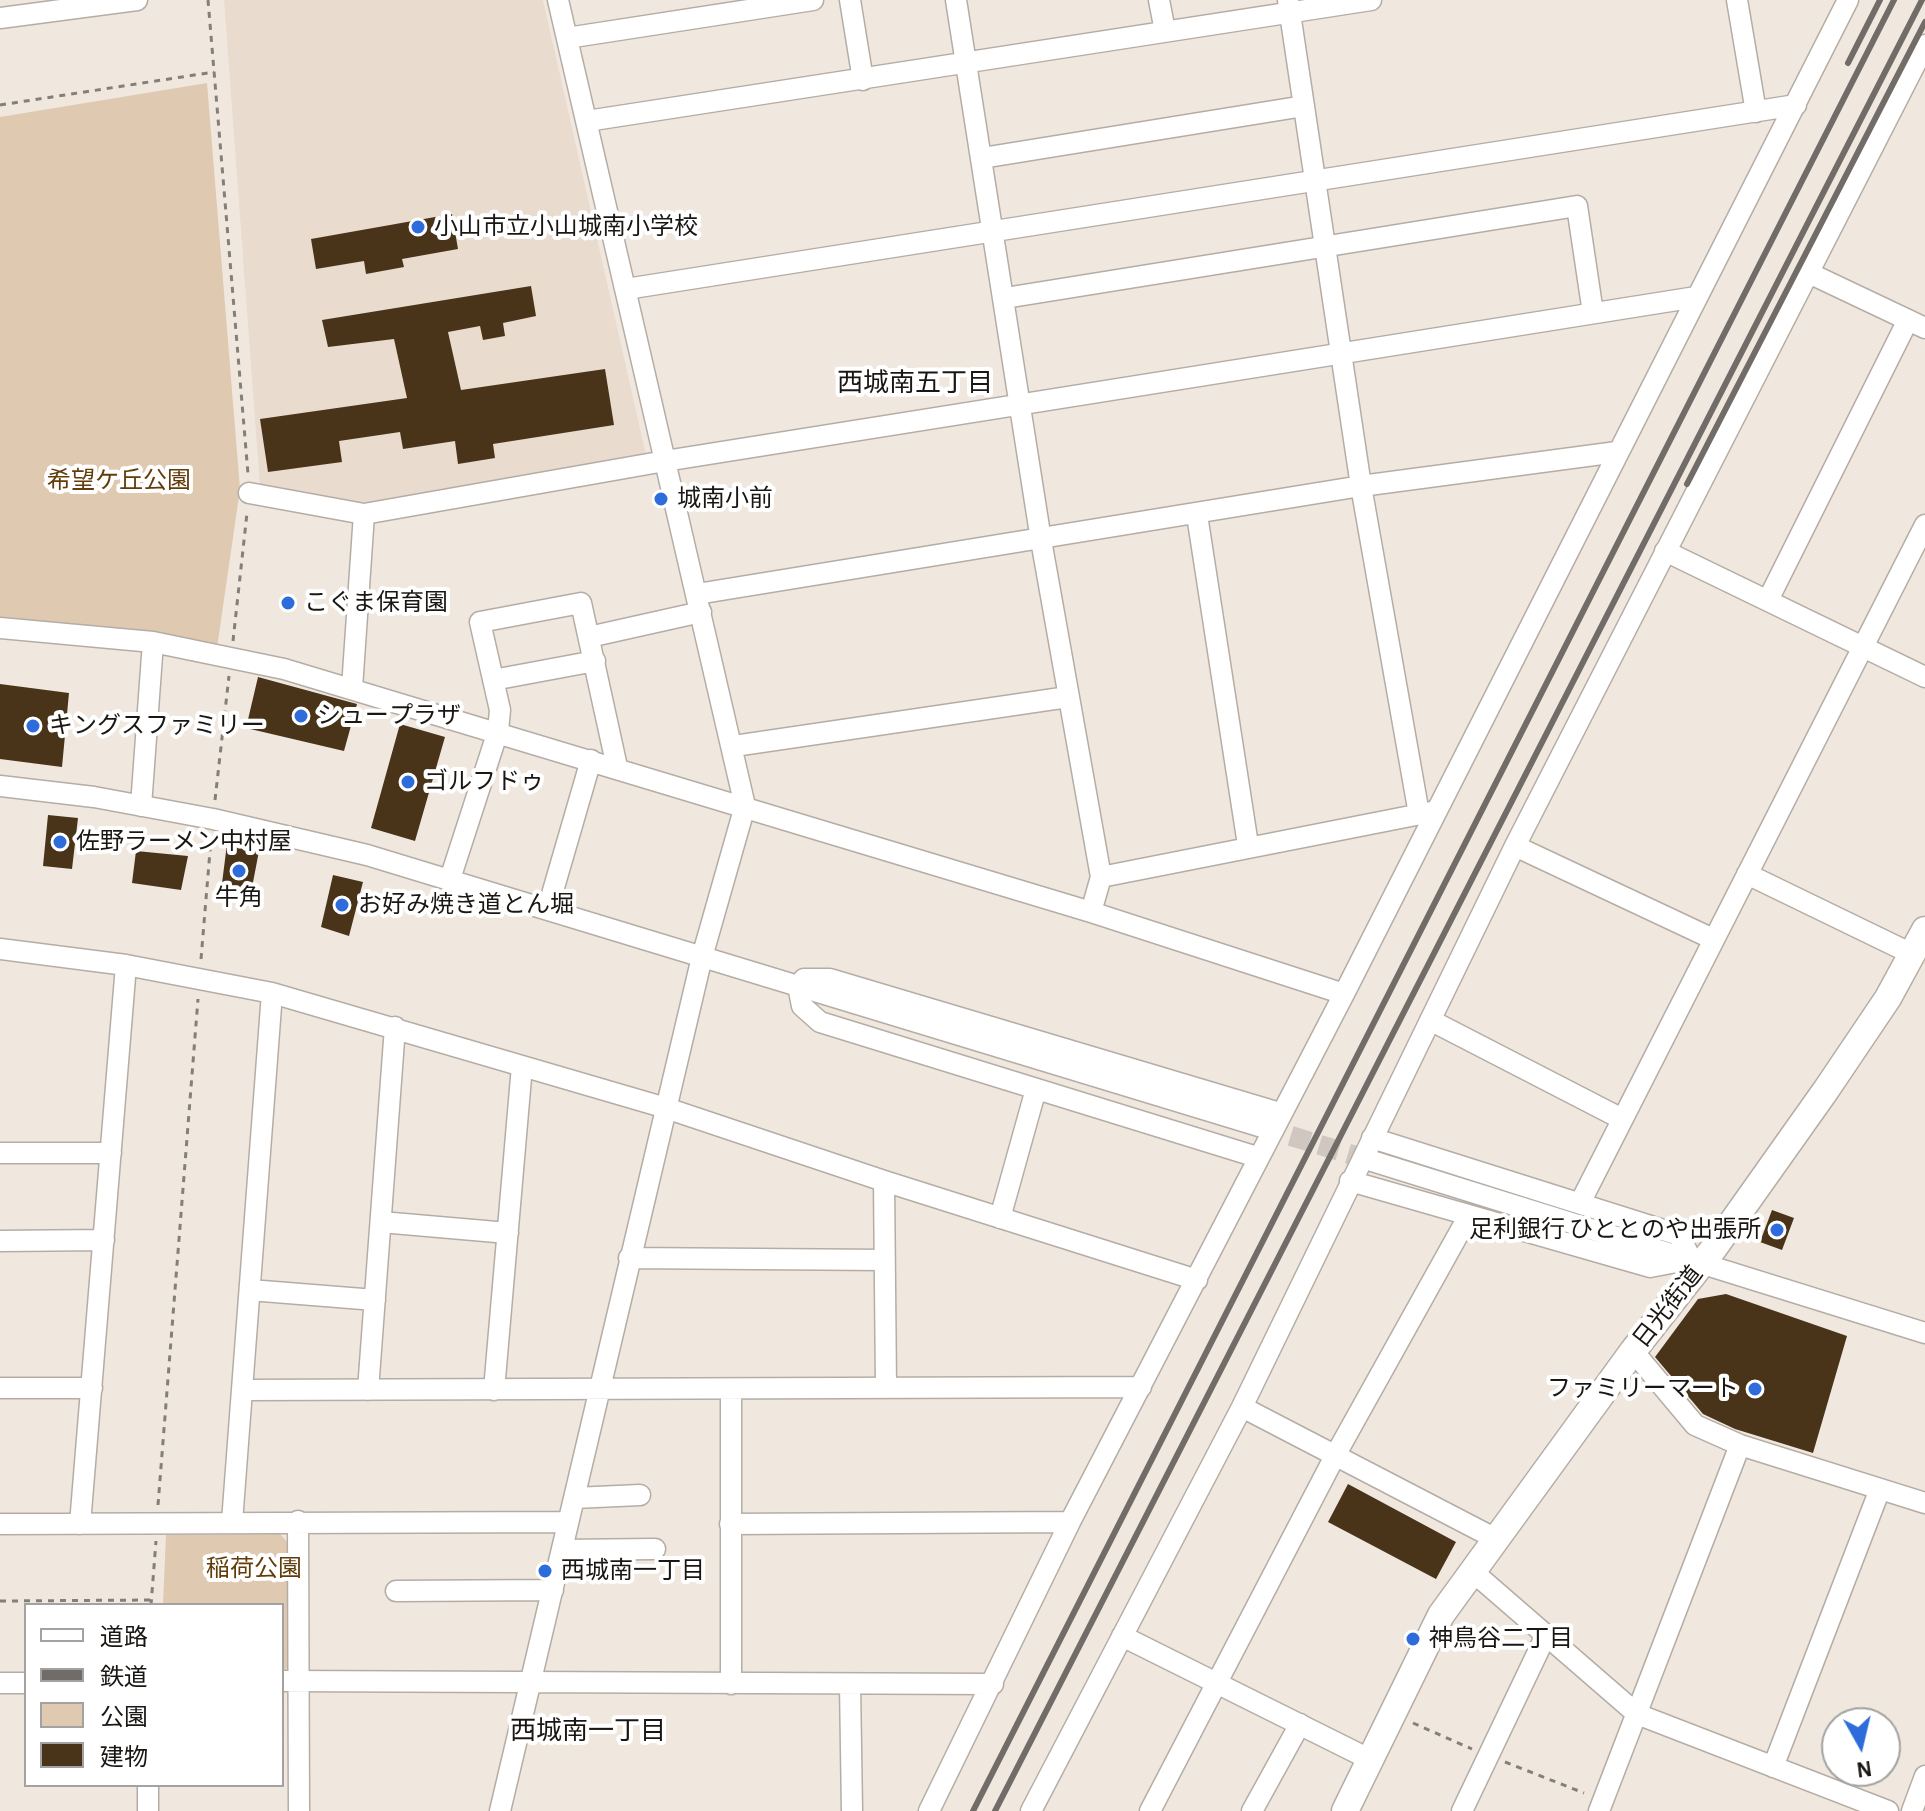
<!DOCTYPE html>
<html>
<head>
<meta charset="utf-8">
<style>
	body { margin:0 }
	#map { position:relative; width:1925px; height:1811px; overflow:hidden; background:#f0e8df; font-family:"Alegreya Sans","Noto Sans JP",sans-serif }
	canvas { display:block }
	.legend { position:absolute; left:24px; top:1603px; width:260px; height:184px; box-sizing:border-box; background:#fff; border:2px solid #a3a2a1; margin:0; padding:10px 14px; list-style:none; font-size:24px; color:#191613 }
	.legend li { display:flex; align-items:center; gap:16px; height:40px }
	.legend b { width:40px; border:2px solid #a3a2a1 }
	.north { position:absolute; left:1821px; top:1707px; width:80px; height:80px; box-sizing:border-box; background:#fff; border:2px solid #a3a2a1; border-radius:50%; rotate:172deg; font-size:22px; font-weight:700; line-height:32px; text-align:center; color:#191613 }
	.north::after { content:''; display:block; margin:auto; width:28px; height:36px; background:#2d6cda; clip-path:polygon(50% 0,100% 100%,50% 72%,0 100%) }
</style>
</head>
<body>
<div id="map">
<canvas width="1925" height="1811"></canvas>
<ul class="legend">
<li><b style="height:10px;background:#fff"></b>道路</li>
<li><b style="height:10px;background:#716c67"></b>鉄道</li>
<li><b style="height:22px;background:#dfc9b0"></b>公園</li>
<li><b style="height:22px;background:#49341a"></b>建物</li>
</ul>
<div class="north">N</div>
</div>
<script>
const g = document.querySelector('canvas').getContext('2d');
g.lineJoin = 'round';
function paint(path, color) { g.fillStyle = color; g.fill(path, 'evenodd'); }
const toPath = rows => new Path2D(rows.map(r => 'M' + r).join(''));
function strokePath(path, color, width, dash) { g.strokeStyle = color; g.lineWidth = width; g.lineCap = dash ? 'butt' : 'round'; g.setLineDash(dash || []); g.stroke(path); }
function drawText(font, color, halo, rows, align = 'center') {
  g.font = font + ' "Alegreya Sans","Noto Sans JP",sans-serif'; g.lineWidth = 8; g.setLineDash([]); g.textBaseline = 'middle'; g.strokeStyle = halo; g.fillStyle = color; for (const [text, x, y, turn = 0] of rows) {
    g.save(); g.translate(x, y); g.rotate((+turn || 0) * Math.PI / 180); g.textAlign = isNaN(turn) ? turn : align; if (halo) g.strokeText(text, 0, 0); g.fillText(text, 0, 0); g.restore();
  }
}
const built = toPath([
	[224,0,543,0,646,455,368,508,260,487]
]);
const green = toPath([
	[207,83,240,489,217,648,155,633,0,617,0,117],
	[280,1534,291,1546,289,1667,282,1671,282,1605,163,1605,166,1535]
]);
const building = toPath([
	[452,214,458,249,402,259,404,267,366,274,364,261,316,269,311,239],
	[531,286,536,316,503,323,505,336,483,340,480,326,448,332,461,390,605,369,614,425,493,444,495,458,458,464,455,441,403,449,400,432,339,441,342,462,268,472,260,419,407,398,394,339,328,347,322,320],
	[258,677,357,704,344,751,246,728],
	[0,684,69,693,62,767,0,759],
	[400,724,445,737,415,841,371,828],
	[48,815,78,818,72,869,43,866],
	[227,844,259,851,250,898,221,891],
	[136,851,188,856,181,890,132,883],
	[333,875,363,882,349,936,321,927],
	[1772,1210,1794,1218,1782,1250,1760,1242],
	[1726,1294,1847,1336,1813,1453,1735,1429,1703,1414,1655,1357,1698,1299],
	[1348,1484,1456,1542,1436,1579,1328,1522]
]);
const minorTunnel = toPath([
	[1262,1127,1372,1161]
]);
const path = toPath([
	[208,0,248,474],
	[0,105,214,72],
	[233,641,247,513],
	[215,800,229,676],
	[201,959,211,839],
	[158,1505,198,999],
	[0,1601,152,1600],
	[151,1605,156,1541],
	[1413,1723,1472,1749],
	[1505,1762,1584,1793]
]);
const minor = toPath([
	[850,0,863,80],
	[956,0,1041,540,1101,877,1091,912],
	[1159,0,1165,31],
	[1288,0,1361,486,1419,814],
	[1737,0,1756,112],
	[0,18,137,0],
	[567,38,813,0],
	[587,121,1371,0],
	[982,158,1304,106],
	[1809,273,1925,328],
	[626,289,1796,105],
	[1005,298,1577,206,1593,313],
	[249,493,364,514,665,461,1696,297],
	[1197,515,1248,845],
	[1665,551,1925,677],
	[697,594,1361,486,1617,452],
	[1768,600,1908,320],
	[0,628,153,642,284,669,1091,912,1344,994,1070,1522,929,1811],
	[589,637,701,612],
	[493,680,595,661],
	[352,688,364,514],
	[734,746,1068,697],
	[0,786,94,797,213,819,367,855,1262,1127],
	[141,806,153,642],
	[1515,846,1713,939],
	[1747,874,1912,954],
	[1101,877,1431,812],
	[450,879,498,731,500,710,480,622,581,603,617,767],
	[548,908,591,760],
	[0,949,126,965,272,993,666,1108,884,1181,1197,1280],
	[801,983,804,979,830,979,1280,1113],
	[798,986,802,1006,820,1022,1257,1157],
	[1344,994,1848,0],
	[1430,1020,1622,1119],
	[1372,1138,1679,1235,1691,1259],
	[0,1153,111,1153],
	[1372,1161,1925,1333],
	[884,1181,886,1388],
	[1350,1181,1650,1267,1687,1260],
	[1580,1203,1925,525],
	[1000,1218,1036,1089],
	[381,1222,508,1233],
	[0,1241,104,1240],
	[629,1258,884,1260],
	[250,1290,375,1300],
	[1633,1351,1695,1425,1740,1445,1925,1503],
	[0,1388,92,1388],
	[731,1389,731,1684],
	[243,1390,1141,1387],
	[368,1390,395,1027],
	[494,1390,522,1066],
	[1242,1407,1496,1539],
	[574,1498,640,1495],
	[298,1521,299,1811],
	[232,1522,272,993],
	[0,1524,568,1522],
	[80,1524,126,965],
	[730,1524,1070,1522],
	[562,1550,655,1549],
	[1472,1571,1637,1714,1888,1811],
	[396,1591,553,1590],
	[1122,1636,1369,1759],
	[282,1681,993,1684],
	[0,1683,26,1683],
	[850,1684,852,1811],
	[1773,1767,1880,1489],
	[148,1785,148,1811],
	[500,1811,702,957,745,806,558,0],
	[1031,1811,1242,1407,1515,846,1925,45],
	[1150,1811,1336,1454,1468,1217],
	[1252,1811,1300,1724],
	[1462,1811,1546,1635],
	[1599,1811,1740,1445],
	[1912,1811,1925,1776]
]);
const major = toPath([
	[1345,1811,1441,1615,1633,1351,1714,1248,1826,1090,1888,998,1925,930]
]);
const rail = toPath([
	[1848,63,1880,0],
	[1687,484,1925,22],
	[973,1811,1894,0],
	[995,1811,1922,0]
]);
const markers = [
	[418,227,8,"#2d6cda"],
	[661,499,8,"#2d6cda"],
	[288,603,8,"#2d6cda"],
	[301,716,8,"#2d6cda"],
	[33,726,8,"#2d6cda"],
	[408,782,8,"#2d6cda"],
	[60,842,8,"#2d6cda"],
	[239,871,8,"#2d6cda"],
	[342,905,8,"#2d6cda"],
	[1777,1230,8,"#2d6cda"],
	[1755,1389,8,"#2d6cda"],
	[545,1571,8,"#2d6cda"],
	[1413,1639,8,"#2d6cda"]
];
const poiNames = [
	["小山市立小山城南小学校",434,227],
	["城南小前",677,499],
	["こぐま保育園",304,603],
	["シュープラザ",317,716],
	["キングスファミリー",49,726],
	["ゴルフドゥ",424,782],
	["佐野ラーメン中村屋",76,842],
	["牛角",239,898,"center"],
	["お好み焼き道とん堀",358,905],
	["足利銀行 ひととのや出張所",1761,1230,"right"],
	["ファミリーマート",1739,1389,"right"],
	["西城南一丁目",561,1571],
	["神鳥谷二丁目",1429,1639]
];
const parkNames = [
	["希望ケ丘公園",119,481],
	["稲荷公園",254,1569]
];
const streetNames = [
	["日光街道",1668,1307,-52]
];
const neighbourhoodNames = [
	["西城南五丁目",915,383],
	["西城南一丁目",588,1731]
];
paint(built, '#e9dbcd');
paint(green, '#dfc9b0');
paint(building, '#49341a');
strokePath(minorTunnel, '#d0c8c0', 20, [20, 10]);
strokePath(minor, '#b5ada5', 23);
strokePath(major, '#b5ada5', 29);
strokePath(path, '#857f79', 3, [6, 6]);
strokePath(minor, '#fff', 20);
strokePath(major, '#fff', 26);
strokePath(rail, '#716c67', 6);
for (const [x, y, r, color] of markers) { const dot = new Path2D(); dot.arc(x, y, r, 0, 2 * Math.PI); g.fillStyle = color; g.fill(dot); strokePath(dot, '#fff', 3); }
drawText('24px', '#191613', '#fff', poiNames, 'left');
drawText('24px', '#613d0a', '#fff', parkNames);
drawText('24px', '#191613', '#fff', streetNames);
drawText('26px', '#191613', '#fff', neighbourhoodNames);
</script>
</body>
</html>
